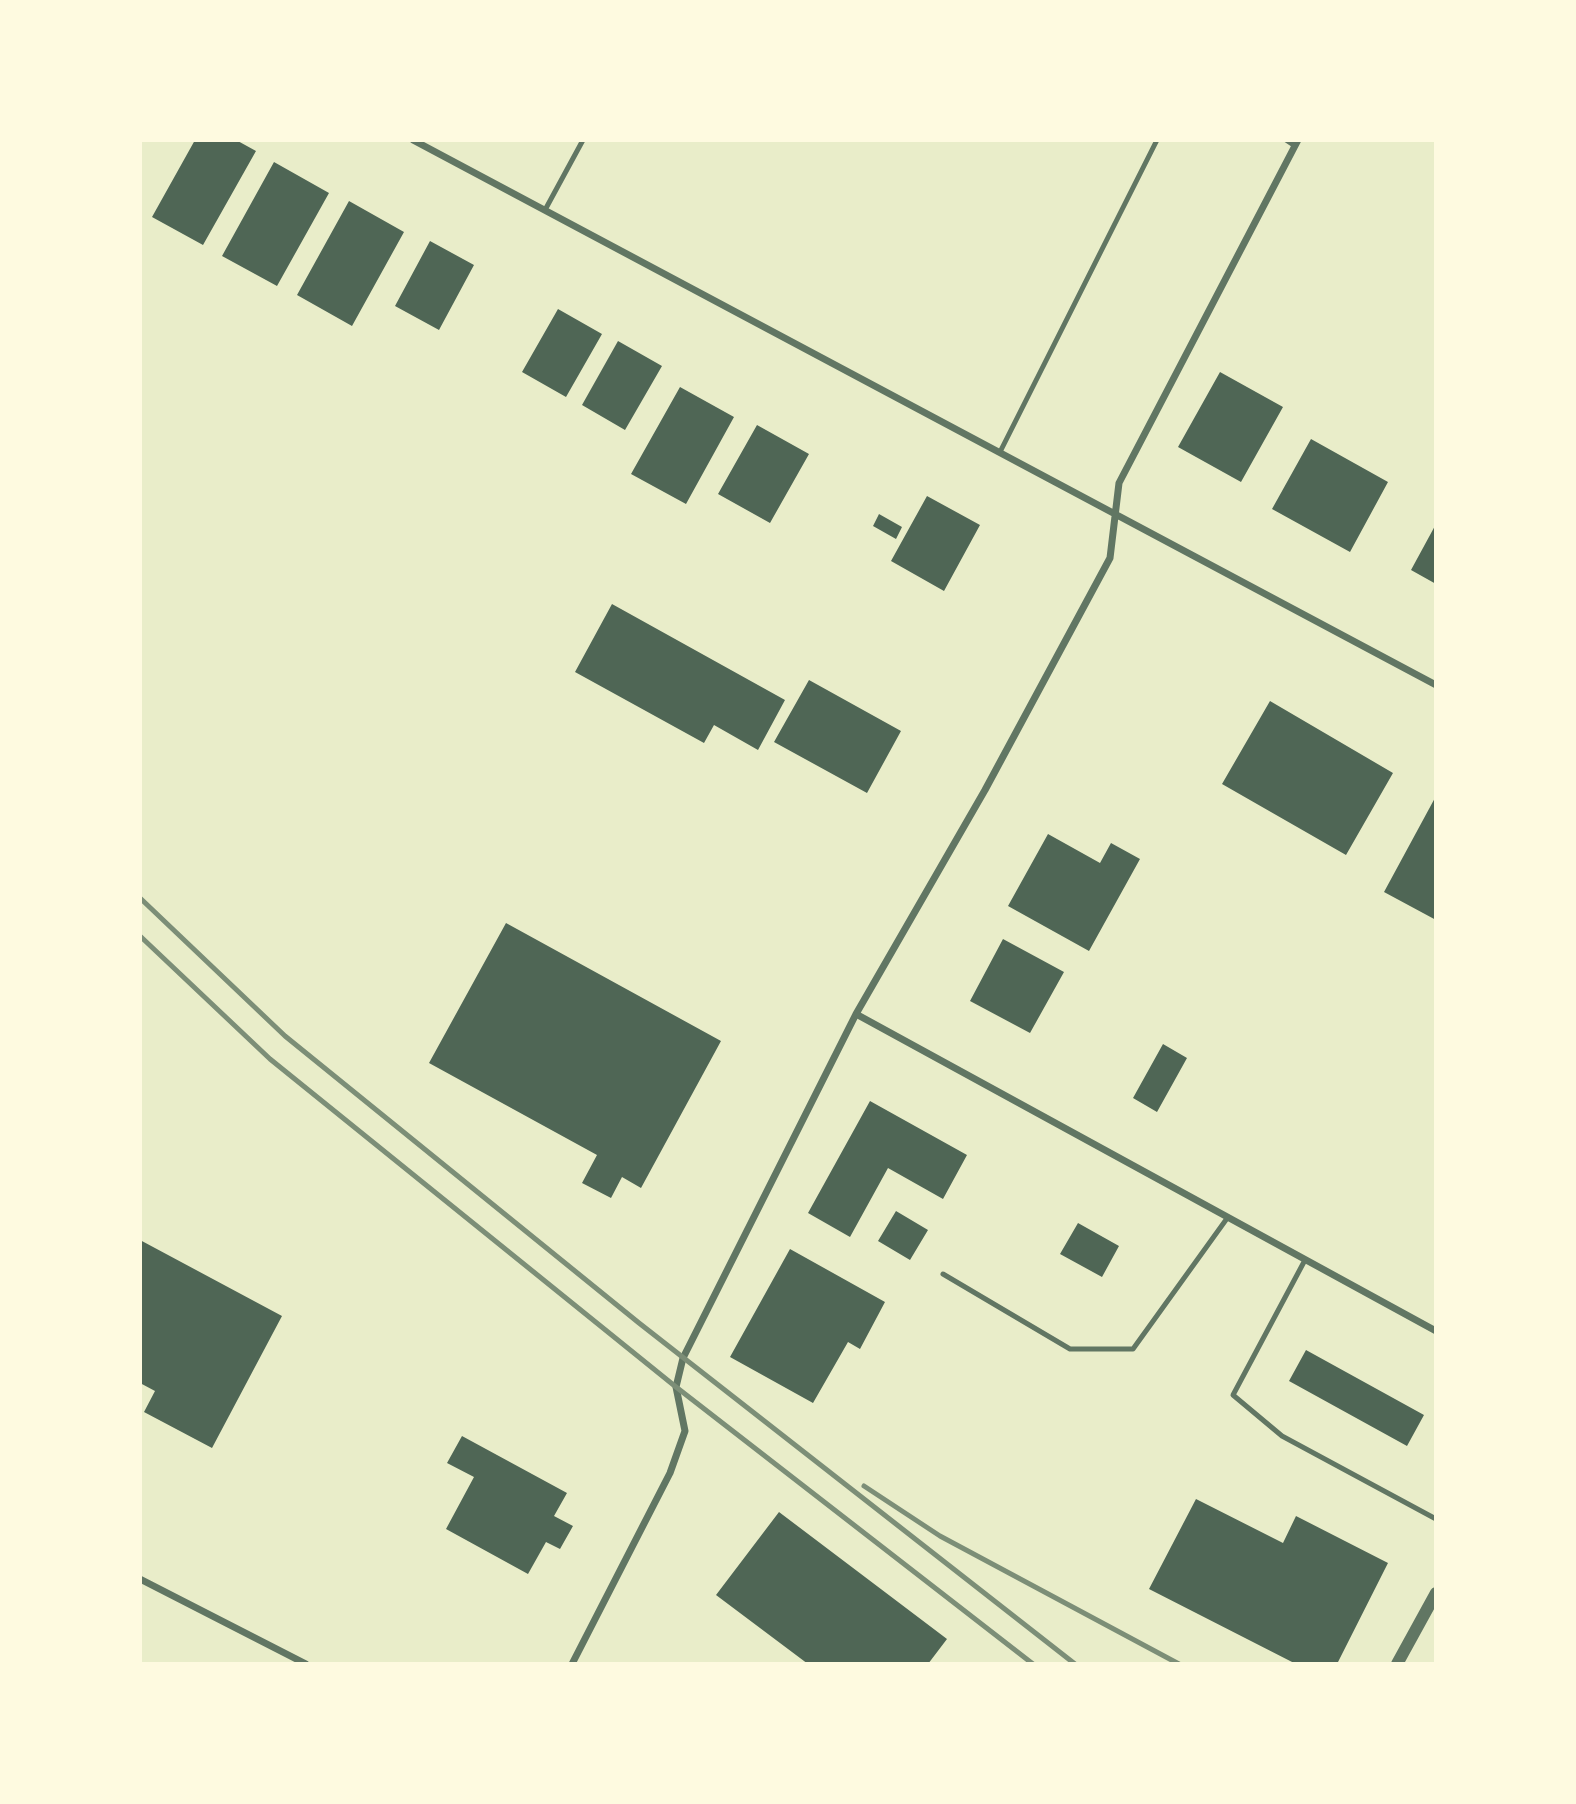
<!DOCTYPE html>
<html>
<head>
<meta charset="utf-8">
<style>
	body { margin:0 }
	#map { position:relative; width:1576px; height:1804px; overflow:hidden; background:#e9edc9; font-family:Roboto,sans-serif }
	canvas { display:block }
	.frame { position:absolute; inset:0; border:142px solid #fefae0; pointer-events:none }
</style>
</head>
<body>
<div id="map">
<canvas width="1576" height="1804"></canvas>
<div class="frame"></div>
</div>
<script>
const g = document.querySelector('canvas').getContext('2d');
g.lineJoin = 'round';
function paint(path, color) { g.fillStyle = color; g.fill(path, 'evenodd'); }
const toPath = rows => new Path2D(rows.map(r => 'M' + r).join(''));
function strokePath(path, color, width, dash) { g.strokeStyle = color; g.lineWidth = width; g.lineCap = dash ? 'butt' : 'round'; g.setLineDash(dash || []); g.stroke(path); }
const building = toPath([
	[195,140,236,140,256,151,203,245,152,217],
	[274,162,329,193,277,286,222,256],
	[349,201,404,232,352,326,297,295],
	[430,241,474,265,439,330,395,306],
	[558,309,602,334,566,397,522,372],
	[618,341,662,366,625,430,582,405],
	[1220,372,1283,407,1241,482,1178,447],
	[680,387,734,417,686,504,631,474],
	[757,425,809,454,770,523,718,494],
	[1311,439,1388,482,1350,552,1272,509],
	[927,496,980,525,944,591,891,561],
	[879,514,902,527,896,539,873,526],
	[1436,524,1436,584,1411,570],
	[612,604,785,700,758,750,714,725,704,743,575,672],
	[809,680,901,731,867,793,774,742],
	[1270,701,1393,773,1346,855,1222,784],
	[1436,796,1436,920,1384,892],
	[1048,834,1100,863,1111,843,1140,859,1089,951,1008,906],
	[506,923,721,1041,641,1188,622,1177,611,1198,582,1183,597,1155,429,1063],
	[1003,939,1064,972,1030,1033,970,1001],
	[1163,1044,1187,1058,1157,1112,1133,1098],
	[870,1101,967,1155,943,1199,888,1168,850,1237,808,1213],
	[896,1211,928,1230,910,1260,878,1241],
	[1078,1223,1119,1246,1102,1277,1060,1254],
	[140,1240,282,1316,212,1448,144,1412,155,1391,140,1383],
	[790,1249,885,1302,860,1349,848,1342,813,1403,730,1357],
	[1306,1350,1424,1415,1407,1446,1289,1381],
	[462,1436,567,1493,554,1516,573,1526,560,1549,546,1542,528,1574,446,1529,474,1477,447,1463],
	[1196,1499,1283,1543,1296,1516,1388,1563,1337,1664,1296,1664,1149,1589],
	[779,1512,947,1639,928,1664,808,1664,716,1595]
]);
const service = toPath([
	[1286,140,1295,146],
	[545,210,583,140],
	[1000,452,1157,140],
	[1305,1260,1233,1395,1282,1436,1436,1519],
	[943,1274,1070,1349,1133,1349,1228,1217]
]);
const minor = toPath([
	[413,140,1436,685],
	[856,1014,1436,1331],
	[140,1579,306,1664],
	[572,1664,670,1473,685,1431,676,1387,683,1358,856,1014,985,790,1110,558,1119,483,1298,140]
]);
const tertiary = toPath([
	[1397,1664,1436,1593]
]);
const rail = toPath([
	[140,898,285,1036,639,1323,1075,1664],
	[140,936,270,1059,676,1387,1033,1664],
	[864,1486,940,1536,1179,1664]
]);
paint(building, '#4f6655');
strokePath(service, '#617663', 5);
strokePath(minor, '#617663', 7);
strokePath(tertiary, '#617663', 12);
strokePath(rail, '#7c8e77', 5);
</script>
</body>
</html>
